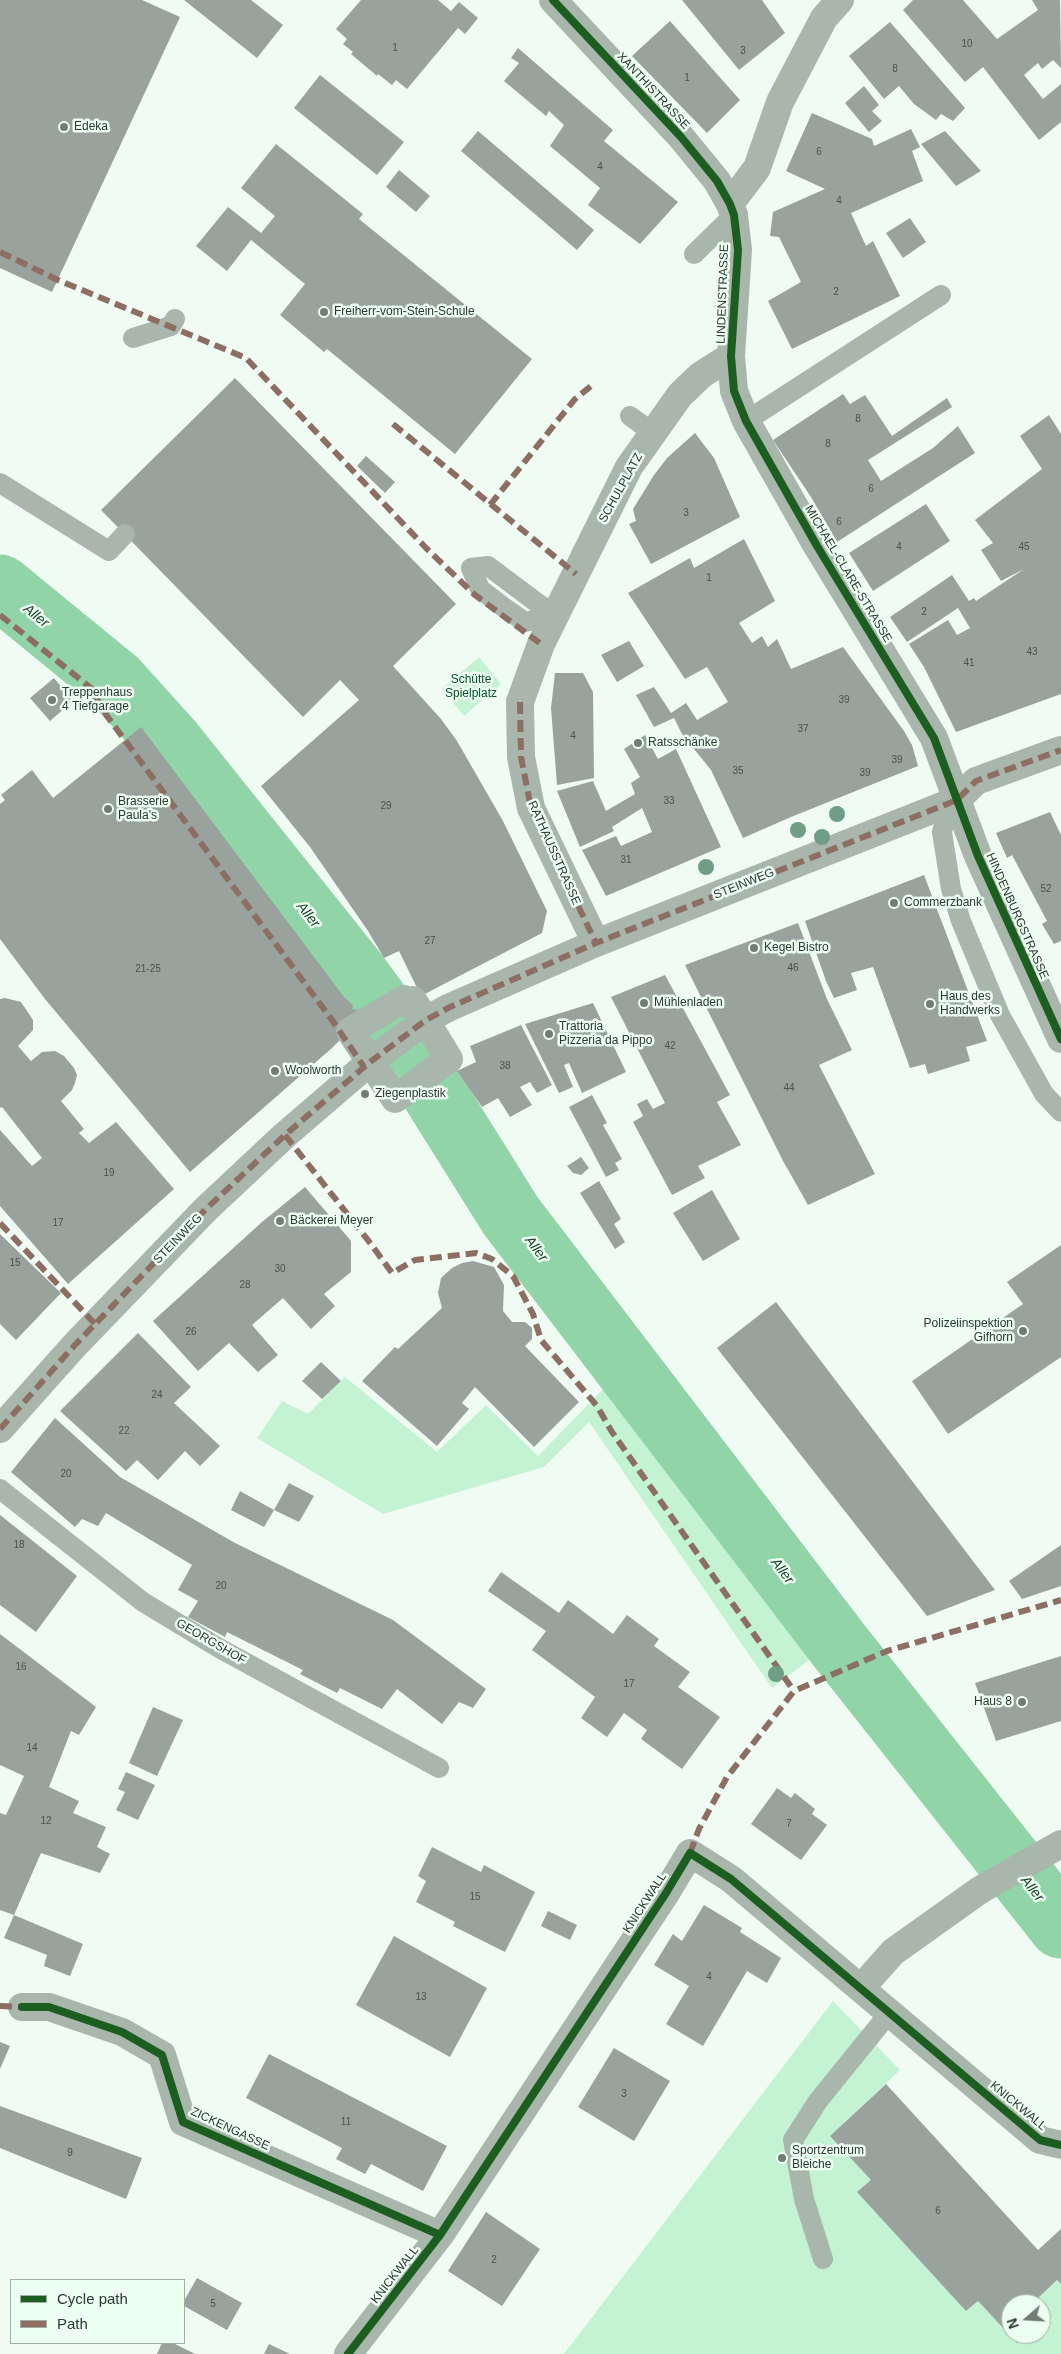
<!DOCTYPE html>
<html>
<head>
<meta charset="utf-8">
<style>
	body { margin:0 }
	#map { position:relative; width:1061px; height:2354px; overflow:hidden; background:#f0fbf3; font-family:Helvetica,sans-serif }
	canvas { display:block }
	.legend { position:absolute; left:10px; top:2279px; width:175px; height:65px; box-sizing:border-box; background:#ecfff1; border:1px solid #a0afa4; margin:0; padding:6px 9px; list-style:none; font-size:15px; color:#2e3731 }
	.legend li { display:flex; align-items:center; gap:10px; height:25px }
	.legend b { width:25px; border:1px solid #a0afa4 }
	.north { position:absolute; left:1001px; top:2294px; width:50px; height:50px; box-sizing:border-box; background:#ecfff1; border:1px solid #a0afa4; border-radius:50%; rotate:251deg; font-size:14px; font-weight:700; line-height:20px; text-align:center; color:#2e3731 }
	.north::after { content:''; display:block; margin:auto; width:18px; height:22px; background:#727c75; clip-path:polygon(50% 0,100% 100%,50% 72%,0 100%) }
</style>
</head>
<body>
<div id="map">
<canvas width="1061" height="2354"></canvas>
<ul class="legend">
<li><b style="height:6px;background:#1b5e20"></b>Cycle path</li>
<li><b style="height:6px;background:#8d6e63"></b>Path</li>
</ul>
<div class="north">N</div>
</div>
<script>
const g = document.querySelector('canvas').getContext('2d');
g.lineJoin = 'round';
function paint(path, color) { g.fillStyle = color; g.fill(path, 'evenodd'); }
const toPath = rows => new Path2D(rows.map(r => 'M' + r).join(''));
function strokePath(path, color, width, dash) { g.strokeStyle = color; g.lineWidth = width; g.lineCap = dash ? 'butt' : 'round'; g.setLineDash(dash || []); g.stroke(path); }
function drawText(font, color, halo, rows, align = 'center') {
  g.font = font + ' Helvetica,sans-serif'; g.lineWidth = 5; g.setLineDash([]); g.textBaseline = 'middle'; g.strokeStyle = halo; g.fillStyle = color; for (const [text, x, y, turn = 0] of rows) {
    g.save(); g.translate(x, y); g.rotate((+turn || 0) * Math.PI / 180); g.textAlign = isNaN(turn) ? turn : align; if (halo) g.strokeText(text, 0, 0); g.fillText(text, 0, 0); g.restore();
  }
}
const green = toPath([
	[479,657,501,684,464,716,442,689],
	[345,1377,437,1452,486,1405,538,1456,611,1381,682,1483,812,1658,772,1688,589,1422,544,1467,383,1514,257,1438,282,1401,308,1414],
	[833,2001,900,2070,830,2136,871,2180,966,2311,978,2301,1017,2343,1027,2334,1041,2334,1041,2321,1048,2315,1041,2304,1035,2301,1057,2280,1061,2284,1061,2354,564,2354]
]);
const water = toPath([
	[1052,1872,1061,1883,1061,1950,1016,1889]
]);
const river = toPath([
	[0,587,116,682,171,743,358,977,382,1010,511,1216,838,1644,1061,1926]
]);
const building = toPath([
	[0,0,142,0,180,17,52,292,0,268],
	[184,0,251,0,283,25,257,58],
	[361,0,438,0,451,11,459,2,478,18,465,34,458,28,407,89,396,80,392,85,378,74,377,76,351,54,353,52,343,44,347,39,336,29],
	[682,0,762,0,785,33,739,70],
	[913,0,963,0,997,39,1038,10,1032,0,1060,0,1061,68,1053,60,1042,69,1038,63,1024,75,1043,99,1061,84,1061,122,1039,140,983,67,965,82,903,10],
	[670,21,740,100,707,133,632,56],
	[890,22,965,108,953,121,941,114,936,120,914,104,899,86,884,99,849,56],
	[518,48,613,130,604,141,678,202,640,244,588,205,600,188,550,146,564,125,549,111,546,116,504,81,519,63,511,58],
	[320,75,404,142,377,175,294,108],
	[864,86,879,105,872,111,882,121,869,132,845,103],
	[812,113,872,139,874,146,911,129,920,147,912,151,923,181,851,213,866,246,873,241,900,296,792,349,768,301,801,282,779,237,770,236,773,212,825,189,786,171],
	[478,131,594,230,577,250,461,151],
	[945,131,981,171,956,186,921,144],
	[276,144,363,214,359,219,532,359,455,454,327,349,324,352,280,315,305,284,251,240,227,271,196,246,228,207,261,233,275,216,241,188],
	[399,170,430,196,416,212,386,187],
	[910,218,926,242,903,258,886,233],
	[235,378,456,604,393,666,441,719,457,741,503,821,547,911,542,933,421,996,399,951,384,958,368,931,310,847,261,786,359,700,340,680,303,717,101,510],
	[843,394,850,404,865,395,892,436,947,398,952,407,868,460,881,481,933,448,958,426,975,453,837,542,811,497,773,440],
	[1049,415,1061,434,1061,694,956,732,924,667,909,644,948,620,957,635,970,628,958,608,907,642,890,617,952,575,969,601,974,598,976,601,1024,569,1001,581,981,550,993,543,975,520,1042,469,1020,436],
	[695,433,714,458,740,517,651,564,629,524,636,521,633,509,654,475,667,458],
	[366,456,395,482,385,493,357,466],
	[926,504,950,541,873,591,849,553],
	[744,539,775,601,739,623,752,643,762,636,768,647,777,639,791,669,843,647,904,731,912,745,918,766,791,817,743,838,711,770,682,734,674,718,654,727,636,695,654,687,671,713,686,703,697,720,728,702,707,667,685,679,628,593,690,558,694,568],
	[629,641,644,666,617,682,601,655],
	[555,673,583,673,593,692,594,778,557,785,551,708],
	[54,678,73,701,50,721,30,698],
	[141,727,344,997,353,1005,352,1009,368,1012,332,1048,190,1172,45,999,0,939,0,804,5,800,1,795,32,770,53,798],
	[645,735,658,759,676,749,721,847,606,896,582,850,616,836,621,846,652,832,642,808,612,827,614,831,580,847,557,791,593,781,606,811,635,794,631,783,640,777,624,749],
	[1050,812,1061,835,1061,941,1054,944,1042,924,1047,921,1012,855,1007,858,996,833],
	[924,875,987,1041,966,1047,970,1061,928,1074,925,1064,910,1068,873,967,851,973,857,990,834,998,826,981,805,921],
	[798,923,827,999,852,1050,819,1065,875,1174,808,1205,783,1161,685,965],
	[665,975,730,1095,717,1102,741,1145,698,1166,705,1178,672,1195,633,1122,643,1116,637,1104,647,1099,653,1109,665,1103,611,997],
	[5,998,21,1002,33,1020,33,1030,18,1046,31,1061,42,1052,55,1051,64,1056,74,1068,77,1075,75,1083,72,1090,61,1101,84,1129,79,1133,89,1143,116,1122,174,1189,68,1284,0,1206,0,1130,32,1166,42,1158,2,1107,0,1108,0,999],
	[593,1003,626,1072,582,1093,569,1063,564,1065,573,1087,559,1093,525,1024],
	[521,1025,552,1085,537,1093,530,1082,520,1087,532,1105,510,1117,498,1098,482,1107,457,1071,476,1062,470,1046],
	[592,1095,607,1123,603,1125,622,1159,615,1163,619,1170,606,1177,569,1107],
	[581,1157,589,1168,581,1175,573,1173,567,1166],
	[599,1181,621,1219,614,1224,625,1242,615,1249,580,1193],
	[305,1187,351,1241,351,1272,324,1294,335,1306,311,1329,283,1298,252,1325,278,1355,258,1372,229,1343,198,1371,153,1321,262,1222],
	[712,1190,740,1239,703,1261,673,1213],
	[0,1234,61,1293,16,1340,0,1324],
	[1061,1245,1061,1357,948,1434,912,1381,1023,1304,1007,1282],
	[473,1261,494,1267,504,1285,503,1311,512,1322,525,1322,532,1328,532,1339,525,1346,579,1402,534,1447,475,1387,462,1403,469,1409,437,1446,362,1381,395,1347,398,1349,442,1308,438,1293,441,1278,452,1268,462,1263],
	[776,1302,995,1590,927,1616,717,1348],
	[138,1333,191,1387,174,1403,220,1446,200,1466,185,1451,158,1480,137,1460,126,1471,60,1411],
	[321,1362,341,1381,322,1399,302,1381],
	[55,1418,120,1477,235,1543,393,1620,486,1689,473,1708,459,1702,442,1724,397,1689,382,1709,340,1688,337,1693,300,1674,303,1670,227,1632,225,1637,188,1617,198,1601,178,1590,192,1565,106,1513,98,1526,82,1519,75,1527,11,1472],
	[289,1483,314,1496,299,1522,274,1510],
	[240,1491,274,1510,264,1527,231,1510],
	[0,1515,77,1576,36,1632,0,1605],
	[1061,1545,1061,1586,1022,1599,1009,1581],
	[501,1572,559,1613,568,1600,613,1634,627,1615,659,1639,654,1646,690,1672,678,1687,720,1717,682,1769,641,1739,647,1730,624,1713,607,1737,581,1718,595,1697,532,1650,546,1631,488,1591],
	[0,1634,96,1707,79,1735,71,1731,49,1787,79,1801,73,1813,106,1827,97,1847,110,1854,100,1873,41,1853,14,1915,83,1944,70,1976,44,1966,47,1955,4,1938,14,1915,0,1910,0,1813,6,1815,24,1776,0,1765],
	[1061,1656,1061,1721,996,1741,975,1683],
	[153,1707,183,1720,157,1776,129,1763],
	[126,1772,155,1785,138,1820,116,1810,125,1792,118,1789],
	[777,1788,791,1798,795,1793,815,1809,812,1814,827,1825,801,1860,751,1824],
	[432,1847,481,1872,484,1865,535,1892,505,1952,453,1926,455,1922,416,1902,426,1881,418,1876],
	[704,1905,742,1928,740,1932,781,1958,767,1983,747,1971,703,2046,666,2024,689,1986,654,1965,673,1934,682,1941],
	[548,1911,577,1925,570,1940,541,1926],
	[394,1936,487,1988,450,2057,356,2005],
	[0,2042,10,2046,0,2069],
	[614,2048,670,2081,634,2141,578,2107],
	[269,2054,447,2146,423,2191,371,2164,365,2174,336,2159,342,2148,246,2098],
	[886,2084,1038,2250,1061,2229,1061,2284,1057,2280,1035,2301,1038,2304,1011,2304,1011,2334,1027,2334,1017,2343,978,2301,966,2311,857,2192,871,2180,830,2136],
	[0,2106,142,2158,126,2199,0,2148],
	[486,2212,540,2249,502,2306,448,2271],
	[197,2278,242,2303,227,2330,184,2306,184,2301],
	[1041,2307,1048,2315,1041,2321],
	[162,2343,173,2343,195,2354,157,2354],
	[269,2344,290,2354,264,2354]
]);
const service = toPath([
	[694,254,734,215],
	[133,338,171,326,175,319],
	[630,416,653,433],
	[746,421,941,295],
	[0,483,109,551,125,534],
	[488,566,536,602,555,615,525,622,502,606,480,589,471,568,488,566],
	[957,800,946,817,942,832,951,889,961,921,1000,1015,1044,1094,1061,1112],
	[0,1489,143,1602,219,1648,439,1768],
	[823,2259,804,2199,793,2140,818,2101,890,2012]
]);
const pedestrian = toPath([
	[520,702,521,757,531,808,596,943],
	[404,999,407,1004,413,1000,449,1059,395,1099,350,1031,404,999],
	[0,1429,74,1346,206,1209,285,1135,370,1062,426,1020,448,1008,596,943,957,800,976,781,1061,750]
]);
const minor = toPath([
	[553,0,681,137,717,181,730,204,734,215,738,250,731,356,734,391,746,421,817,546,934,738,978,856,1061,1039],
	[730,204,757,168,780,102,824,18,840,0],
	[520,702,541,644,629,467,680,395,701,375,731,356],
	[861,1988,893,1952,980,1890,1061,1844],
	[22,2007,49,2007,122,2032,162,2055,183,2122,440,2235],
	[348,2354,440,2235,666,1893,690,1853,731,1879,1040,2140,1061,2145]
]);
const quiet = toPath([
	[0,252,58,280,246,358,427,549,475,595,541,644],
	[393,424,576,574],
	[490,505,575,399,591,386],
	[0,615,91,688,107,716,332,1020,364,1067],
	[520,702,521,757,531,808,596,943],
	[285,1135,371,1244,392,1273,415,1260,476,1253,492,1259,513,1276,533,1314,541,1340,597,1406,612,1432,794,1691],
	[0,1223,95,1324],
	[0,1429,74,1346,206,1209,285,1135,370,1062,426,1020,448,1008,596,943,957,800,976,781,1061,750],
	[690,1853,699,1829,727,1777,794,1691,887,1651,1061,1600],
	[0,2006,22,2007]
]);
const cycleway = toPath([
	[553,0,681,137,717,181,730,204,734,215,738,250,731,356,734,391,746,421,817,546,934,738,978,856,1061,1039],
	[22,2007,49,2007,122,2032,162,2055,183,2122,440,2235],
	[348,2354,440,2235,666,1893,690,1853,731,1879,1040,2140,1061,2145]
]);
const trees = [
	[837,814],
	[798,830],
	[822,837],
	[706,867],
	[776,1674]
];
const markers = [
	[64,127,5,"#727c75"],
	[324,312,5,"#727c75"],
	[52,700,5,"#727c75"],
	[638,743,5,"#727c75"],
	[108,809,5,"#727c75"],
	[894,903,5,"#727c75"],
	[754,948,5,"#727c75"],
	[644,1003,5,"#727c75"],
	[930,1004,5,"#727c75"],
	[549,1034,5,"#727c75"],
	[275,1071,5,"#727c75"],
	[365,1094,5,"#727c75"],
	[280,1221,5,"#727c75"],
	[1023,1331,5,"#727c75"],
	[1022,1702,5,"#727c75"],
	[782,2158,5,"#727c75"]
];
const numberNames = [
	["10",967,44],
	["1",395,48],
	["3",743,51],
	["8",895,69],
	["1",687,78],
	["6",819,152],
	["4",600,167],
	["4",839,201],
	["2",836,292],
	["8",858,419],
	["8",828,444],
	["6",871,489],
	["3",686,513],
	["6",839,522],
	["4",899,547],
	["45",1024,547],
	["1",709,578],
	["2",924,612],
	["43",1032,652],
	["41",969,663],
	["39",844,700],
	["37",803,729],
	["4",573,736],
	["39",897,760],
	["35",738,771],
	["39",865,773],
	["33",669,801],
	["29",386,806],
	["31",626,860],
	["52",1046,889],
	["27",430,941],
	["46",793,968],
	["21-25",148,969],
	["42",670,1046],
	["38",505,1066],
	["44",789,1088],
	["19",109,1173],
	["17",58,1223],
	["15",15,1263],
	["30",280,1269],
	["28",245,1285],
	["26",191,1332],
	["24",157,1395],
	["22",124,1431],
	["20",66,1474],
	["18",19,1545],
	["20",221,1586],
	["16",21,1667],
	["17",629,1684],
	["14",32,1748],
	["12",46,1821],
	["7",789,1824],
	["15",475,1897],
	["4",709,1977],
	["13",421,1997],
	["3",624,2094],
	["11",346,2122],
	["9",70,2153],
	["6",938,2211],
	["2",494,2260],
	["5",213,2304]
];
const streetNames = [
	["XANTHISTRASSE",653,91,47],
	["LINDENSTRASSE",723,294,-88],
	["SCHULPLATZ",621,488,-61],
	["MICHAEL-CLARE-STRASSE",848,574,59],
	["RATHAUSSTRASSE",554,853,66],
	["STEINWEG",744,884,-22],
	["HINDENBURGSTRASSE",1017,916,66],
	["STEINWEG",178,1239,-46],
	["GEORGSHOF",211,1642,30],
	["KNICKWALL",645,1903,-57],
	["KNICKWALL",1018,2106,40],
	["ZICKENGASSE",230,2129,25],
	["KNICKWALL",395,2275,-52]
];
const poiNames = [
	["Edeka",74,127],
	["Freiherr-vom-Stein-Schule",334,312],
	["Treppenhaus",62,693],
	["4 Tiefgarage",62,707],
	["Ratsschänke",648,743],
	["Brasserie",118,802],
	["Paula's",118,816],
	["Commerzbank",904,903],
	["Kegel Bistro",764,948],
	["Haus des",940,997],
	["Handwerks",940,1011],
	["Mühlenladen",654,1003],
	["Trattoria",559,1027],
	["Pizzeria da Pippo",559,1041],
	["Woolworth",285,1071],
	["Ziegenplastik",375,1094],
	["Bäckerei Meyer",290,1221],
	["Polizeiinspektion",1013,1324,"right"],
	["Gifhorn",1013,1338,"right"],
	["Haus 8",1012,1702,"right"],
	["Sportzentrum",792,2151],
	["Bleiche",792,2165]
];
const parkNames = [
	["Schütte",471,680],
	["Spielplatz",471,694]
];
const waterNames = [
	["Aller",36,616,39],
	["Aller",308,915,51],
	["Aller",536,1249,53],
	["Aller",782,1571,53],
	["Aller",1032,1889,52]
];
paint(green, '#c3f3d3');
paint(water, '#90d4a8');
strokePath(river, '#90d4a8', 65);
paint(building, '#99a29c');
strokePath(service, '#a9b6ac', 20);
strokePath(pedestrian, '#a9b6ac', 28);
strokePath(minor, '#a9b6ac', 28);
strokePath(quiet, '#8d6e63', 6, [12, 6]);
strokePath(cycleway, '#1b5e20', 8);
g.fillStyle = '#709e85';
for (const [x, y] of trees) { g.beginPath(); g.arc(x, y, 8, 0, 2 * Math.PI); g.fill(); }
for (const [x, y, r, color] of markers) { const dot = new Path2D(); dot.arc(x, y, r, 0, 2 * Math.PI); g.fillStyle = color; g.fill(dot); strokePath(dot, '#ecfff1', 2); }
drawText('10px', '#49524c', null, numberNames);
drawText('12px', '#2e3731', '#ecfff1', streetNames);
drawText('12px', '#2e3731', '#ecfff1', poiNames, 'left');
drawText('12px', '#08512b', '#ecfff1', parkNames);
drawText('italic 14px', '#1a4129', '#ecfff1', waterNames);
</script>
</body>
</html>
